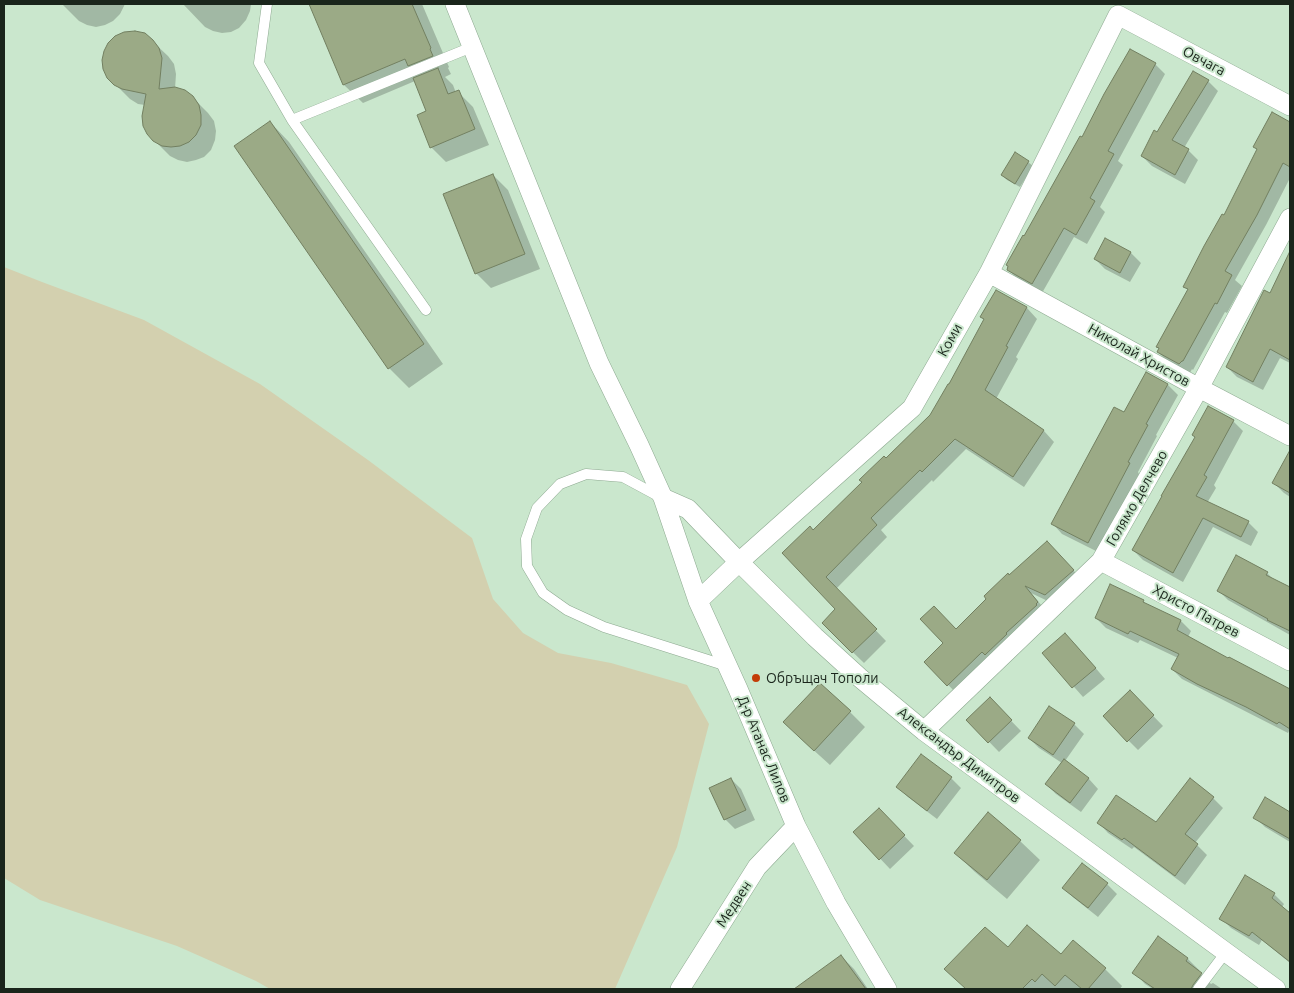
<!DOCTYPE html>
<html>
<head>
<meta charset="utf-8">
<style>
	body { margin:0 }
	#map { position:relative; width:1294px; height:993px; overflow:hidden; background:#cae7cd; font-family:Ubuntu,sans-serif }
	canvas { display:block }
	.frame { position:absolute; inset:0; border:5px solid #1a251b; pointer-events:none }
</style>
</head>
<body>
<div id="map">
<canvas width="1294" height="993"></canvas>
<div class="frame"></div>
</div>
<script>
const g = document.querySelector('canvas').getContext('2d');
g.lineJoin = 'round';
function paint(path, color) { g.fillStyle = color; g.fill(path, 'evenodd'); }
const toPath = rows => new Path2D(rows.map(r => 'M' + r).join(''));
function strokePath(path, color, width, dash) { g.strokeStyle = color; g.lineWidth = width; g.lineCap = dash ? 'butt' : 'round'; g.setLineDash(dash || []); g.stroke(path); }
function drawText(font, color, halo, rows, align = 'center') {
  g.font = font + ' Ubuntu,sans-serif'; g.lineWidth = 4; g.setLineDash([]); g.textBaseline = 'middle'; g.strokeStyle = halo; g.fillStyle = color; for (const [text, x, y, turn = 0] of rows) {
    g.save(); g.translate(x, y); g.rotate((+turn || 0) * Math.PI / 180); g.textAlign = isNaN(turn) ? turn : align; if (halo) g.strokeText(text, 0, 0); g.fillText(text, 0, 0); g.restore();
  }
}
const green = toPath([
	[4,267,42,282,144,320,260,384,368,460,472,538,493,599,523,633,558,653,611,663,687,685,709,724,677,847,615,989,270,989,256,981,177,946,40,900,4,878]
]);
const shadow = toPath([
	[62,4,125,4,120,14,113,21,105,25,96,27,87,25,79,21],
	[183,4,251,4,250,11,246,20,239,28,231,32,222,33,213,31,205,27],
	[311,4,422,4,449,67,448,68,451,74,445,77,453,85,456,93,458,92,473,107,489,145,446,162,431,147,428,112,415,81,363,103,344,85],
	[152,41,168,56,174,64,176,74,175,89,192,97,208,113,214,121,216,131,215,140,211,150,204,157,196,160,187,162,178,160,170,156,154,140,145,105,138,104,130,99,108,77],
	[1155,64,1165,74,1118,161,1123,165,1100,207,1105,212,1087,244,1074,237,1042,293,1018,279,1008,270,1025,238,1082,139],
	[1208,81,1218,91,1184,148,1188,150,1198,160,1185,184,1152,166,1142,156,1157,133],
	[1273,114,1290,123,1290,178,1266,225,1235,280,1242,286,1227,313,1225,312,1193,370,1192,369,1190,373,1168,362,1158,352,1189,290,1185,286,1224,217,1258,150,1255,147],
	[270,122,289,142,443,364,409,388,389,368,236,146],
	[1028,162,1033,166,1020,187,1007,180,1002,175],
	[493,175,508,190,540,269,491,288,476,273],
	[1106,239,1131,253,1141,263,1130,282,1105,269,1095,259],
	[1290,254,1290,363,1280,358,1263,390,1237,377,1227,367,1271,294],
	[1027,308,1037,319,1016,357,1018,359,996,399,1044,431,1054,442,1024,487,966,449,933,482,932,480,881,530,887,537,836,589,886,641,864,663,823,623,837,609,784,553,813,532,931,416,985,320,982,317],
	[1147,374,1168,385,1178,395,1156,435,1157,436,1138,472,1139,474,1098,552,1062,534,1053,524,1124,414],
	[1209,408,1233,421,1243,431,1214,485,1216,488,1207,503,1248,522,1258,532,1251,546,1213,527,1183,582,1143,560,1133,550,1196,437],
	[1290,453,1290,497,1284,493,1274,483],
	[1057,552,1082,580,1056,605,1031,593,1047,612,958,695,926,662,956,630],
	[1267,573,1275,581,1290,589,1290,635,1228,600,1218,590],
	[1143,601,1149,607,1181,621,1191,631,1188,637,1229,660,1253,670,1290,691,1290,732,1289,731,1288,733,1182,679,1172,669,1178,658,1140,640,1138,643,1106,628,1096,618],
	[1075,644,1105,679,1083,697,1044,653],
	[1130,692,1163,726,1138,750,1104,716],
	[990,699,1021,731,999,752,968,720],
	[850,712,865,727,830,765,799,737],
	[1074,724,1084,734,1065,761,1089,779,1098,789,1081,812,1056,794,1046,784,1062,763,1039,748,1029,738],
	[951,778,961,788,937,819,908,797,898,787],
	[731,779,741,789,755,820,735,829,725,819],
	[1213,798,1223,808,1195,843,1207,855,1185,885,1134,847,1132,849,1108,833,1099,823,1157,823],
	[1266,799,1290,813,1290,842,1265,827,1255,817],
	[879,810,914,846,890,869,855,832],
	[1020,841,1040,860,1007,899,975,872,955,853],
	[1107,884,1117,894,1098,917,1074,898,1064,888],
	[1274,894,1284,904,1282,907,1290,914,1290,963,1262,940,1259,945,1231,928,1221,918],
	[1159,938,1188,959,1199,970,1198,971,1211,984,1213,983,1222,989,1153,989,1145,984,1134,972],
	[1073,942,1105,969,1122,986,1120,989,967,989,946,969,1008,949,1061,956],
	[841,956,854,969,868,989,811,989,806,982]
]);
const building = toPath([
	[309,4,412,4,431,48,430,49,433,56,408,66,405,59,343,85,309,4],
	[135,31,145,33,153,40,159,48,162,58,159,89,175,87,185,90,193,96,199,105,201,115,201,125,196,135,189,142,180,146,171,147,162,146,153,141,147,134,143,126,142,116,146,94,122,89,114,85,107,78,103,69,102,60,104,51,108,43,115,36,124,32,135,31],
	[1130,49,1156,63,1108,151,1114,154,1090,198,1095,201,1076,235,1064,228,1032,284,1007,270,1008,266,1006,265,1023,235,1024,236,1080,136,1082,137,1104,94,1130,49],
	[438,68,448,94,459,90,475,129,430,148,417,115,426,111,413,78,438,68],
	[1193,71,1209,80,1172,140,1189,149,1175,175,1141,156,1154,130,1157,132,1193,71],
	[1272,112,1290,122,1290,167,1283,163,1257,215,1225,271,1232,275,1217,304,1215,303,1183,361,1182,361,1179,364,1157,352,1159,348,1156,347,1188,289,1183,287,1204,246,1222,214,1224,215,1257,149,1253,147,1272,112],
	[270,121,424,344,388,369,234,146,270,121],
	[1015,152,1029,161,1015,184,1001,175,1015,152],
	[493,174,525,254,475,274,443,194,493,174],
	[1105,238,1131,252,1120,273,1094,259,1105,238],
	[1290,251,1290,360,1270,349,1253,382,1226,367,1264,290,1270,293,1290,251],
	[996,290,1027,307,1006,346,1008,347,985,390,1044,430,1013,477,955,439,922,472,920,470,871,518,877,525,826,577,877,629,852,653,822,623,835,609,782,553,810,526,813,530,862,482,859,480,884,456,886,458,930,415,948,384,949,384,984,319,980,317,996,290],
	[1146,372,1168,384,1146,424,1148,425,1128,462,1130,463,1088,543,1051,524,1114,407,1124,412,1146,372],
	[1208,406,1234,420,1204,475,1207,477,1196,496,1249,521,1241,537,1203,518,1173,573,1132,550,1162,496,1161,496,1195,437,1192,435,1208,406],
	[1290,450,1290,493,1272,483,1290,450],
	[1047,541,1074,570,1045,595,1025,586,1038,602,1036,604,1037,605,1006,633,1007,634,985,655,982,652,947,686,924,662,943,643,920,619,934,606,956,629,986,599,984,596,1008,573,1009,575,1047,541],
	[1236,555,1268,572,1266,575,1290,587,1290,631,1267,620,1268,619,1217,591,1236,555],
	[1110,584,1144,600,1143,602,1181,620,1177,630,1228,658,1229,657,1290,689,1290,729,1279,722,1277,724,1246,707,1197,684,1171,669,1179,654,1130,631,1128,634,1095,618,1110,584],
	[1065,633,1096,668,1072,688,1042,653,1065,633],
	[820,683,851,711,814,751,783,722,820,683],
	[1130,690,1154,715,1127,742,1103,716,1130,690],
	[990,697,1012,720,988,743,966,720,990,697],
	[1049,706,1075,723,1053,755,1028,738,1049,706],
	[921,754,952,777,927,811,896,787,921,754],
	[1064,759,1089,778,1070,803,1045,784,1064,759],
	[731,778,746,810,724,820,709,788,731,778],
	[1190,778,1214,797,1185,834,1198,844,1175,876,1124,838,1122,840,1097,823,1116,795,1156,822,1190,778],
	[1265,797,1290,812,1290,839,1253,818,1265,797],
	[879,808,905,835,879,860,853,832,879,808],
	[988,812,1021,840,987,880,954,853,988,812],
	[1082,863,1108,883,1088,908,1062,888,1082,863],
	[1245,875,1275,893,1272,898,1290,913,1290,962,1252,932,1249,936,1219,919,1245,875],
	[1027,925,1061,954,1073,940,1106,968,1088,989,1082,989,1065,975,1055,986,1042,974,1035,982,1032,979,1022,989,966,989,944,969,985,927,1008,947,1027,925],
	[1158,936,1188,958,1186,961,1202,973,1193,985,1191,989,1155,989,1132,973,1158,936],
	[841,955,866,989,794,989,841,955]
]);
const service = toPath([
	[267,4,259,63,292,120,426,310],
	[292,120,472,47],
	[662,498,623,477,586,474,560,484,537,508,526,539,527,566,543,593,567,610,604,627,727,666],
	[1198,989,1226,952]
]);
const minor = toPath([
	[455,4,599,363,639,445,663,498,698,601,738,689,796,826,836,903,887,989],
	[989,273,1199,388,1290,436],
	[663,498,688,509,739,562,815,637,859,677,924,731,1276,989],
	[1101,561,1290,661],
	[698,601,739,562,912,408,989,273,1118,15,1290,106],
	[924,731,1101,561,1199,388,1290,218],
	[680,989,757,867,796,826]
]);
const markers = [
	[756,678,5,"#c33c07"]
];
const streetNames = [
	["Овчага",1204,61,28],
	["Коми",950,340,-61],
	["Николай Христов",1139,355,29],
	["Голямо Делчево",1137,498,-60],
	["Христо Патрев",1196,611,28],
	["Д-р Атанас Лилов",764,749,67],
	["Александър Димитров",959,755,37],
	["Медвен",734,904,-57]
];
const poiNames = [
	["Обръщач Тополи",766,678]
];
paint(green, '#d3d0af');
paint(shadow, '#0003');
paint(building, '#9baa86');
strokePath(building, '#727f60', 1);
strokePath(service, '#8da990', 11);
strokePath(minor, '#8da990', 20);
strokePath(service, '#fff', 10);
strokePath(minor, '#fff', 19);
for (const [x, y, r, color] of markers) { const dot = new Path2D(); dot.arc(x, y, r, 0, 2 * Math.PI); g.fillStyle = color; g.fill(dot); strokePath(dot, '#cae7cd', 2); }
drawText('14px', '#1a251b', '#cae7cd', streetNames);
drawText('14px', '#1a251b', '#cae7cd', poiNames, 'left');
</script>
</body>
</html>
